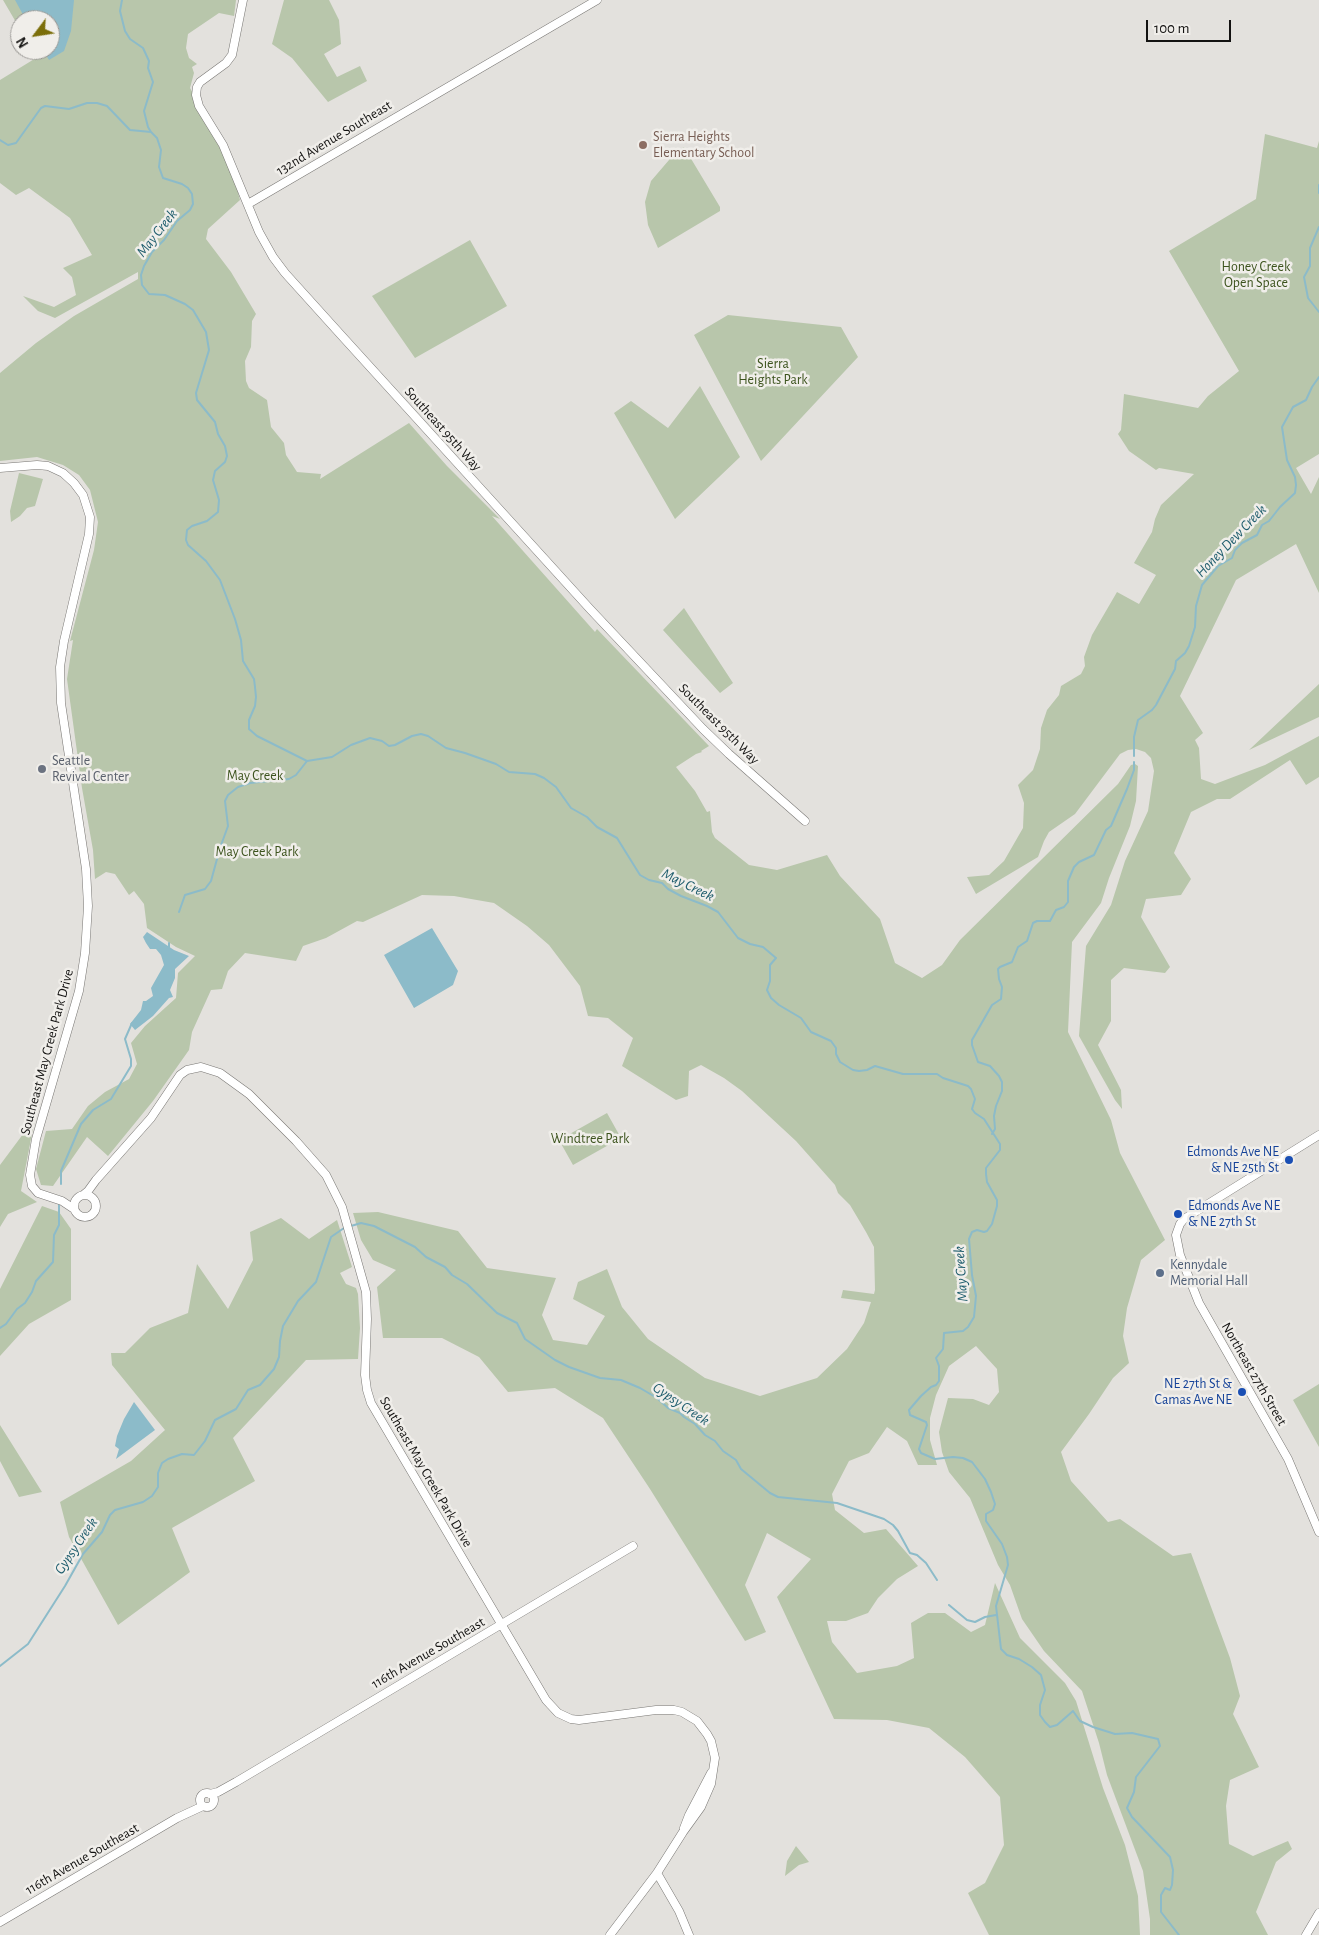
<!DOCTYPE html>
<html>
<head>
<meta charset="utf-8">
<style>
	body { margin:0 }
	#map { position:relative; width:1319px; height:1935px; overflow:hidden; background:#e3e1dd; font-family:"Alegreya Sans",sans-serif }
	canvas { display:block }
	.north { position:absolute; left:10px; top:10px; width:50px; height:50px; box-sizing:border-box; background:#f0eeea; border:1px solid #989693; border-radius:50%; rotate:239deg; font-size:14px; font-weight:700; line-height:20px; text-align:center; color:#131211 }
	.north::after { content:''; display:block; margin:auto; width:18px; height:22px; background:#7b6e0a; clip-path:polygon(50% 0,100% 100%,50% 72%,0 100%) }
	.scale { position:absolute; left:1146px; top:20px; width:85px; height:22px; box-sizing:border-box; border:2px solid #131211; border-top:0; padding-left:6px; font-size:15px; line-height:18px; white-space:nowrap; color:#131211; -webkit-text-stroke:4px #f0eeea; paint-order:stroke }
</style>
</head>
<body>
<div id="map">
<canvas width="1319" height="1935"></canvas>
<div class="north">N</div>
<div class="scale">100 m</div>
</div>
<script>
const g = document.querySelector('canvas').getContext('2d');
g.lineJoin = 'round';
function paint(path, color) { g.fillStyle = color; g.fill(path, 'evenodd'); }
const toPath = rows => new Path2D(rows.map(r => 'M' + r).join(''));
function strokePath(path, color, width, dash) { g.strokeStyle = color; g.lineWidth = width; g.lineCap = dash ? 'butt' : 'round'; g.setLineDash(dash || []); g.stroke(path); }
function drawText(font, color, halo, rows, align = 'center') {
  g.font = font + ' "Alegreya Sans",sans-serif'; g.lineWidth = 5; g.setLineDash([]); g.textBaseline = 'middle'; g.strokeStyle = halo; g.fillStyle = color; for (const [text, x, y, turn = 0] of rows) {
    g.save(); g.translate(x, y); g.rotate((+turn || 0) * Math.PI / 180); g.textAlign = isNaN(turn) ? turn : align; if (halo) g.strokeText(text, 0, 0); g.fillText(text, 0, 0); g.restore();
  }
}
const green = toPath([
	[3,0,236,0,234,16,219,13,188,34,186,48,189,58,197,64,192,67,194,73,190,88,227,151,240,200,208,229,206,239,231,272,256,314,252,321,251,347,245,361,246,381,249,388,267,400,271,427,284,443,286,455,297,472,321,474,320,479,409,423,447,466,500,519,492,516,595,632,597,629,709,746,701,751,702,752,696,754,676,767,695,791,707,812,710,811,712,832,715,838,749,865,777,870,827,855,840,876,880,919,895,963,922,978,942,965,960,940,1118,784,1131,765,1135,764,1138,766,1136,801,1130,826,1109,878,1101,903,1072,942,1068,1032,1111,1120,1120,1153,1165,1240,1141,1260,1127,1308,1123,1336,1129,1363,1113,1378,1089,1414,1061,1452,1071,1481,1108,1522,1120,1519,1173,1556,1191,1553,1230,1658,1240,1696,1233,1714,1259,1767,1230,1780,1226,1806,1229,1844,1253,1856,1288,1841,1292,1849,1276,1862,1256,1912,1268,1935,1150,1935,1150,1919,1143,1871,1107,1775,1099,1743,1082,1691,1044,1651,1022,1619,1010,1585,998,1565,970,1498,949,1472,942,1452,939,1432,948,1398,973,1399,989,1405,999,1392,997,1369,976,1346,949,1366,936,1395,930,1418,930,1440,937,1465,918,1465,907,1441,887,1427,869,1453,849,1461,832,1494,835,1510,864,1533,886,1529,918,1566,897,1579,878,1598,868,1613,846,1621,827,1621,832,1642,857,1673,897,1666,914,1658,911,1623,928,1613,945,1613,971,1632,985,1625,995,1583,1020,1638,1065,1683,1076,1701,1103,1788,1125,1845,1138,1896,1140,1935,989,1935,968,1893,985,1883,1004,1845,1000,1797,965,1757,929,1728,887,1720,834,1719,777,1597,811,1559,767,1533,745,1585,766,1632,745,1641,650,1489,603,1418,555,1388,508,1392,479,1357,442,1338,383,1338,377,1287,396,1270,373,1260,361,1240,353,1213,378,1212,458,1231,487,1268,556,1278,542,1315,553,1340,587,1345,605,1316,573,1299,578,1282,607,1269,622,1307,648,1339,705,1378,760,1396,817,1378,847,1349,864,1323,871,1302,841,1298,843,1290,874,1294,875,1290,874,1247,866,1232,850,1205,838,1193,835,1185,796,1141,742,1091,724,1078,701,1065,689,1071,688,1096,676,1100,622,1066,633,1038,608,1018,588,1016,580,986,549,945,527,926,494,903,454,896,422,895,363,922,357,921,326,938,303,946,296,961,245,953,228,971,222,989,211,990,192,1032,189,1050,153,1101,108,1156,87,1137,53,1186,41,1185,36,1169,46,1131,72,1129,88,1106,105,1092,129,1079,137,1064,131,1043,145,1026,176,998,178,973,195,956,176,947,147,928,144,904,134,891,129,895,115,874,106,872,95,879,93,850,82,788,67,679,73,640,70,641,94,550,98,522,90,490,79,475,63,465,37,457,0,461,0,373,36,343,74,316,138,279,138,272,55,318,38,311,23,296,54,307,76,295,72,277,63,268,92,255,70,218,29,188,16,195,0,183,0,80,36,58,32,50,50,50,50,20,20,20,20,29],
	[284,0,329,0,339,20,341,44,324,54,337,77,360,66,367,81,328,102,292,58,272,44],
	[1265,134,1317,148,1319,141,1319,454,1296,468,1311,494,1319,477,1319,593,1296,544,1236,580,1180,696,1203,733,1195,740,1199,748,1201,779,1215,784,1265,765,1319,736,1319,777,1306,785,1290,760,1230,799,1217,799,1191,812,1174,853,1191,879,1181,895,1146,899,1141,917,1170,967,1165,973,1124,968,1111,980,1111,1021,1098,1045,1121,1090,1122,1109,1115,1100,1079,1036,1086,946,1111,905,1125,861,1148,811,1154,771,1151,758,1145,752,1136,749,1128,750,1120,754,1075,814,1049,832,1044,841,1038,857,976,894,967,877,989,875,1004,861,1023,828,1024,803,1018,785,1033,770,1040,749,1041,728,1047,710,1059,695,1061,686,1081,674,1085,666,1084,657,1092,635,1117,592,1139,604,1156,575,1134,563,1152,532,1155,519,1161,505,1194,474,1159,468,1156,470,1129,451,1118,434,1121,430,1124,394,1198,408,1208,396,1239,371,1169,251,1256,199],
	[684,147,720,207,720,211,658,248,648,225,645,202,651,181,675,153],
	[470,240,507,306,415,358,372,296],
	[728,315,841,327,858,357,761,461,694,335],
	[700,386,740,457,675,519,614,413,631,401,668,428],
	[19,473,43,479,35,506,27,508,20,516,11,522,10,511],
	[684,608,733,683,720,693,663,630],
	[1319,684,1319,717,1249,750],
	[607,1113,621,1138,573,1165,559,1140],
	[35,1118,21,1191,37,1202,8,1214,0,1227,0,1165],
	[42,1206,59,1212,71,1229,71,1300,29,1324,0,1356,0,1289],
	[281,1218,309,1239,337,1220,352,1267,340,1273,346,1284,356,1288,358,1294,360,1328,358,1359,306,1360,233,1438,255,1481,172,1528,190,1572,118,1625,69,1537,60,1502,131,1461,165,1430,112,1365,111,1353,125,1353,150,1328,188,1313,197,1264,228,1309,253,1260,250,1232],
	[1319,1384,1319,1447,1293,1400],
	[0,1425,42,1492,19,1497,0,1461],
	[796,1846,809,1862,799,1865,785,1876,787,1861]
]);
const water = toPath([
	[15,0,74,0,71,31,64,51,49,60,43,50,50,50,50,20,26,20],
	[432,928,458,971,453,985,414,1008,384,955],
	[147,932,174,950,189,956,175,969,175,978,170,990,173,997,169,998,153,1016,135,1030,130,1024,141,1010,143,1001,146,1001,153,996,151,988,164,965,161,955,156,949,150,949,146,943,143,937],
	[134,1402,155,1430,116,1459,119,1449,115,1446,117,1436,124,1419]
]);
const stream = toPath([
	[122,0,120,11,125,31,130,39,143,48,149,61,148,68,153,82,144,111,148,127,151,132,157,138,161,150,159,167,163,178,182,184,188,188,192,194,193,204,190,210,177,221,164,240,152,252,144,266,141,275,142,285,149,294,165,295,185,304,193,310,206,332,209,350,196,393,197,400,215,422,218,434,225,446,227,456,225,462,215,471,213,480,219,500,218,512,207,521,192,526,187,530,186,540,188,545,206,561,220,580,235,619,241,640,243,661,254,679,255,687,256,697,255,706,249,720,249,729,257,736,307,761,332,757,351,745,370,738,382,741,389,746,395,745,412,736,421,734,428,736,446,748,465,753,496,764,509,772,535,774,544,778,556,787,571,808,587,817,597,827,617,838,640,875,649,880,662,883,668,889,681,896,707,906,718,912,738,938,750,944,763,947,776,958,770,965,770,981,767,990,771,998,779,1005,801,1018,811,1032,831,1041,836,1048,836,1054,840,1062,853,1070,859,1071,867,1070,875,1066,903,1074,937,1074,943,1078,968,1086,971,1089,975,1099,972,1109,975,1113,984,1119,1000,1144,1000,1150,986,1168,986,1174,987,1182,997,1200,997,1206,992,1224,987,1231,984,1232,977,1230,972,1232,969,1239,972,1275,976,1296,974,1317,968,1327,963,1331,944,1333,943,1349,936,1358,939,1366,939,1381,936,1385,931,1387,921,1396,909,1410,910,1415,926,1422,927,1425,919,1449,921,1453,935,1459,953,1457,963,1458,972,1462,985,1479,991,1492,995,1504,993,1510,986,1514,986,1521,1002,1544,1007,1557,1008,1565,996,1606,1001,1649,1007,1655,1019,1659,1032,1667,1041,1675,1045,1690,1040,1705,1040,1715,1045,1722,1050,1727,1057,1725,1073,1711,1080,1721,1093,1727,1115,1734,1132,1733,1158,1739,1160,1746,1136,1777,1134,1792,1127,1808,1132,1817,1170,1857,1173,1870,1172,1885,1170,1890,1165,1888,1161,1895,1161,1912,1179,1935],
	[0,140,8,145,16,143,41,108,45,106,69,109,87,103,97,103,107,106,130,130,151,132],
	[1319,185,1319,193],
	[1319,227,1310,248,1310,266,1304,277,1308,298,1319,312],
	[1134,756,1134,737,1138,720,1152,710,1156,705,1175,669,1176,661,1185,653,1189,646,1195,627,1196,606,1202,585,1218,566,1232,558,1235,550,1242,543,1257,535,1262,525,1269,521,1280,507,1295,493,1296,485,1295,477,1287,460,1282,427,1293,407,1306,400,1312,387,1319,377],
	[179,912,185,895,205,889,211,881,220,848,228,826,225,801,228,795,238,787,250,783,289,779,296,775,307,761],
	[169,943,169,948],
	[992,1134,995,1129,994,1116,996,1106,1002,1091,1002,1082,999,1076,990,1066,978,1062,972,1045,972,1040,992,1005,1001,999,1002,987,999,979,998,969,1000,967,1012,962,1018,947,1027,941,1033,923,1037,921,1050,921,1056,910,1064,907,1068,902,1068,881,1074,867,1079,862,1094,855,1106,830,1111,826,1127,789,1134,770,1134,762],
	[61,1184,61,1171,81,1124,93,1110,111,1099,131,1066,131,1059,125,1039,132,1023],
	[351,1226,361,1223,374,1226,415,1247,426,1257,445,1267,452,1275,467,1284,497,1313,517,1323,525,1339,555,1360,569,1367,600,1378,621,1380,640,1388,657,1398,668,1408,680,1413,684,1417,695,1424,705,1435,715,1441,723,1451,736,1460,741,1469,770,1493,778,1497,837,1503,884,1519,893,1525,898,1531,910,1553,917,1555,926,1563,937,1580],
	[0,1328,6,1324,17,1309,25,1303,32,1292,36,1281,53,1262,54,1235,59,1225,59,1205],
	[949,1605,967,1620,975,1622,985,1617,996,1615],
	[0,1666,28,1644,65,1586,83,1554,102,1532,110,1515,115,1510,143,1502,152,1496,158,1487,158,1473,162,1463,168,1459,182,1454,194,1455,205,1441,215,1420,236,1409,248,1390,260,1385,274,1369,279,1357,280,1341,283,1326,298,1301,316,1282,331,1237,344,1228]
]);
const tertiary = toPath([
	[243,0,232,55,226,63,200,82,197,87,196,95,199,106,223,145,259,232,273,257,285,273,341,335,590,609,703,729,729,754,805,821],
	[248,204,597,0],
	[0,468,37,465,48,466,63,473,74,483,83,495,90,517,89,534,64,641,60,667,61,703,86,869,88,906,85,953,79,991,36,1139,30,1175,32,1186,38,1193,62,1201,74,1209],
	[1319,1135,1184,1219,1180,1224,1176,1235,1180,1255,1199,1303,1288,1459,1319,1532],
	'74 1206a11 11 0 1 1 22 0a11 11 0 1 1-22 0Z',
	[83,1195,88,1191,96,1180,151,1118,180,1075,187,1070,201,1067,220,1073,249,1094,296,1141,326,1175,342,1207,366,1292,367,1319,365,1375,367,1390,371,1403,546,1700,558,1713,571,1719,579,1720,656,1710,674,1710,682,1712,697,1721,707,1734,711,1741,715,1758,711,1784,701,1807,683,1832,657,1873,610,1935],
	'200 1800a7 7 0 1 1 14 0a7 7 0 1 1-14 0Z',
	[210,1794,218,1792,236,1782,633,1546],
	[684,1828,689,1815,711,1773],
	[657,1873,679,1911,689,1935],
	[0,1922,177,1818,203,1806],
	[1306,1935,1319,1913]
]);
const markers = [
	[643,145,5,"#8d6e63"],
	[42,769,5,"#6b7280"],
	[1289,1160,5,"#1a4fb4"],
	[1178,1214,5,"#1a4fb4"],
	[1160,1273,5,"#5c6f8a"],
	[1242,1392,5,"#1a4fb4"]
];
const educationNames = [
	["Sierra Heights",653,137],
	["Elementary School",653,153]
];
const streetNames = [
	["132nd Avenue Southeast",334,138,-31],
	["Southeast 95th Way",443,429,48],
	["Southeast 95th Way",719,724,45],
	["Southeast May Creek Park Drive",47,1052,-75],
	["Northeast 27th Street",1254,1374,60],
	["Southeast May Creek Park Drive",426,1472,60],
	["116th Avenue Southeast",428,1653,-30],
	["116th Avenue Southeast",82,1859,-30]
];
const parkNames = [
	["Honey Creek",1256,267],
	["Open Space",1256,283],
	["Sierra",773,364],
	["Heights Park",773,380],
	["May Creek",255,776],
	["May Creek Park",257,852],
	["Windtree Park",590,1139]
];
const worshipNames = [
	["Seattle",52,761],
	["Revival Center",52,777]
];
const transitNames = [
	["Edmonds Ave NE",1279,1152],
	["& NE 25th St",1279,1168],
	["Edmonds Ave NE",1188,1206,"left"],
	["& NE 27th St",1188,1222,"left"],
	["NE 27th St &",1232,1384],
	["Camas Ave NE",1232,1400]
];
const serviceNames = [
	["Kennydale",1170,1265],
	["Memorial Hall",1170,1281]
];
const waterNames = [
	["May Creek",157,233,-52],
	["Honey Dew Creek",1231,541,-46],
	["May Creek",688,885,26],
	["May Creek",961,1274,-94],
	["Gypsy Creek",681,1404,34],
	["Gypsy Creek",76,1546,-56]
];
paint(green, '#b8c6ab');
paint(water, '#8cbbc9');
strokePath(stream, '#8cbbc9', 2);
strokePath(tertiary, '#797774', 9);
strokePath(tertiary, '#fff', 8);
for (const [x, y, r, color] of markers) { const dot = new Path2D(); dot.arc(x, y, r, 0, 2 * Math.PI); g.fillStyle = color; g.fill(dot); strokePath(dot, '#f0eeea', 2); }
drawText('14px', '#785e54', '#f0eeea', educationNames, 'left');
drawText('14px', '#131211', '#f0eeea', streetNames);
drawText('14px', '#3c531d', '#f0eeea', parkNames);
drawText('14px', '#5b616d', '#f0eeea', worshipNames, 'left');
drawText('14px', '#164399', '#f0eeea', transitNames, 'right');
drawText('14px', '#4e5e75', '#f0eeea', serviceNames, 'left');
drawText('italic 15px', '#205e6e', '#f0eeea', waterNames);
</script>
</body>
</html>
